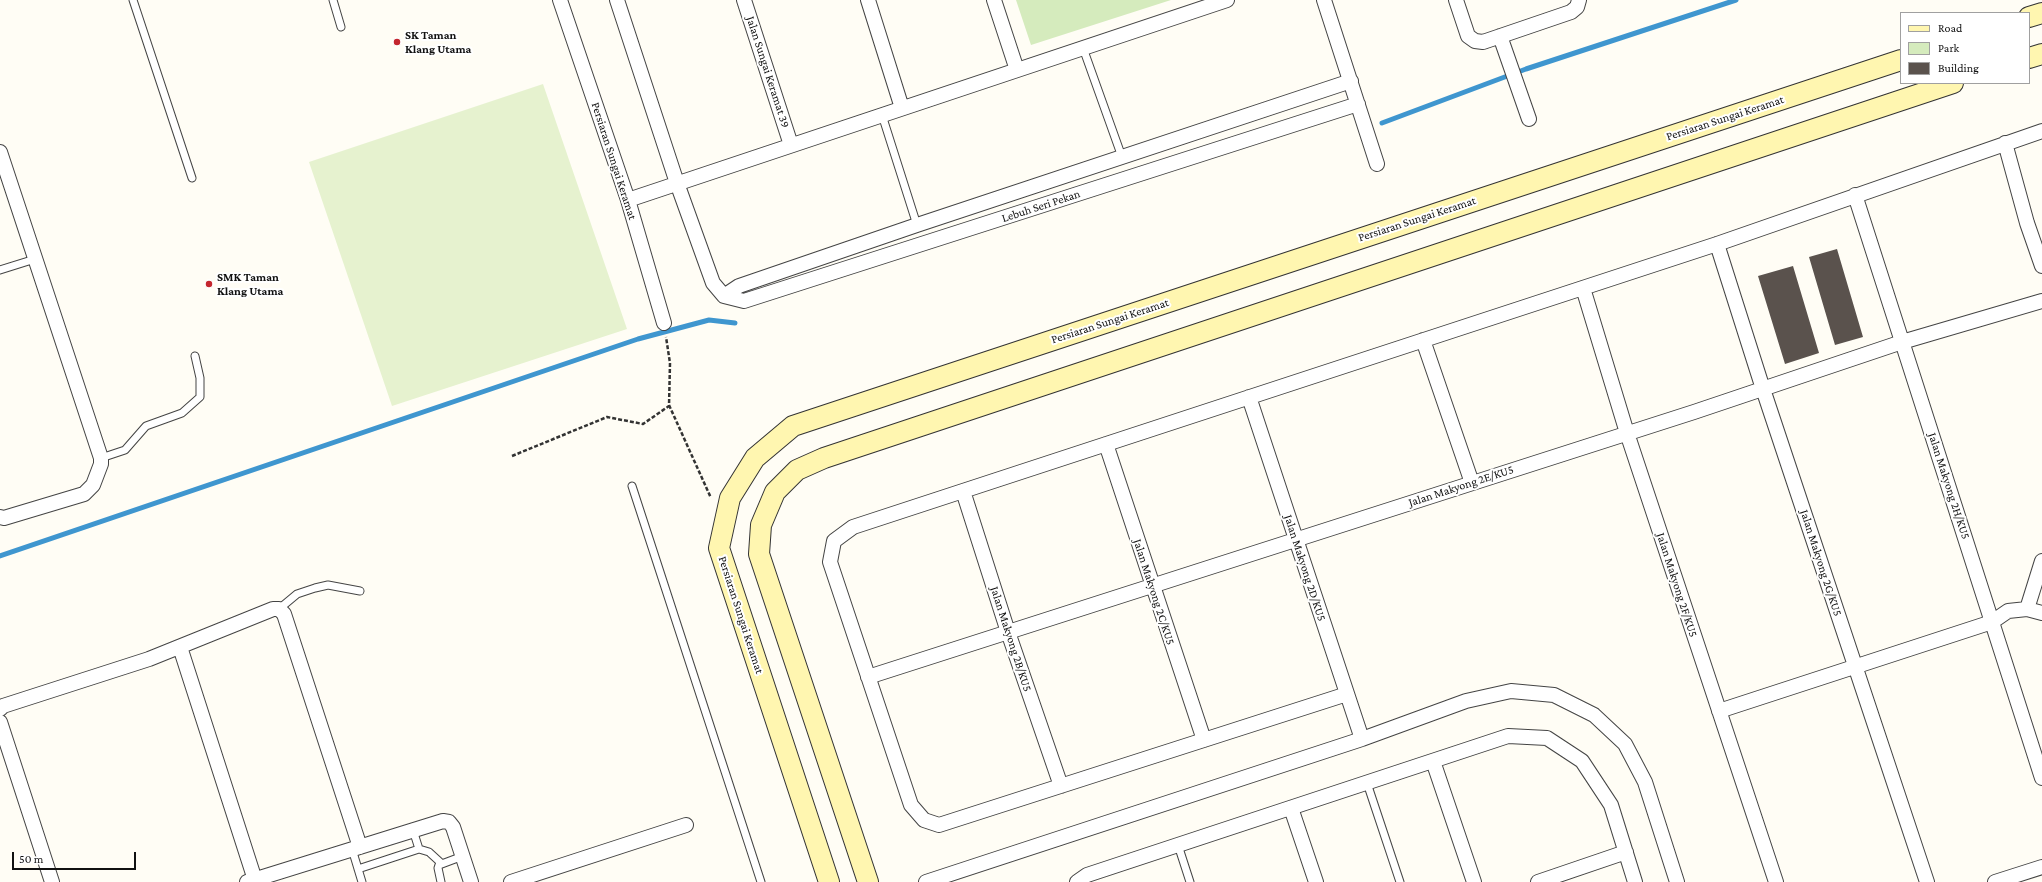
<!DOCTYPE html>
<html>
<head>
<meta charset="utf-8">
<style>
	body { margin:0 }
	#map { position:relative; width:2042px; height:882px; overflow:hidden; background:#fffdf5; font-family:"Crimson Pro",serif }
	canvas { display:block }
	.legend { position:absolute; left:1900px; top:12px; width:130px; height:72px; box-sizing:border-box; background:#fff; border:1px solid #a0a0a0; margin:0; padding:5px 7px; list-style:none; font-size:12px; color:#111 }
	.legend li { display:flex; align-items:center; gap:8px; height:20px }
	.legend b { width:20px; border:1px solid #a0a0a0 }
	.scale { position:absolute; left:12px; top:852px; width:124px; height:18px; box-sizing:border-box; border:2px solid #111; border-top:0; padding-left:5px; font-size:12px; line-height:14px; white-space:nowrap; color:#111; -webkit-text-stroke:3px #fff; paint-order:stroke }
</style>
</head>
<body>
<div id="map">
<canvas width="2042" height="882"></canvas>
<ul class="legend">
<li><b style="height:5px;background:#fff6b0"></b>Road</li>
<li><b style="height:11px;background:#d5ebbd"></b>Park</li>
<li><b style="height:11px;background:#5a524d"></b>Building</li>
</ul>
<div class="scale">50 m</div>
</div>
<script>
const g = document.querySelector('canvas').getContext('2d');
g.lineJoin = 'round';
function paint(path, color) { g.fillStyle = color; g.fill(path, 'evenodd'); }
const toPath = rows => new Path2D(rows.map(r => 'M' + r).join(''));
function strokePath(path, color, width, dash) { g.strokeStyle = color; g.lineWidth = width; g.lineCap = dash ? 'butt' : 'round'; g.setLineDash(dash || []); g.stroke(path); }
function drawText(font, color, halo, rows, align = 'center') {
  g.font = font + ' "Crimson Pro",serif'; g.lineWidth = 4; g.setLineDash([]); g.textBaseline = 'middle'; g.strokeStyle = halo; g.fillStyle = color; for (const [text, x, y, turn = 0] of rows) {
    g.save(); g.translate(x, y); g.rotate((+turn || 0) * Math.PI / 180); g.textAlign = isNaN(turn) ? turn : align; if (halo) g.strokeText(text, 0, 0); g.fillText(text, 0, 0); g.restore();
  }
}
const green = toPath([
	[1016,0,1171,0,1031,45]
]);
const pitch = toPath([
	[543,84,627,329,392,406,309,162]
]);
const stream = toPath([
	[1382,123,1526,69,1736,0],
	[0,556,638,339,709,320,735,323]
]);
const building = toPath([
	[1837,249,1863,337,1835,345,1809,257],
	[1793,266,1819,353,1785,364,1758,276]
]);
const path = toPath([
	[669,405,711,498],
	[512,456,607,417,643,424,669,406,670,363,666,337]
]);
const lane = toPath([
	[133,0,192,178],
	[333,0,341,27],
	[1083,48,1122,157],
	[882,115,917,225],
	[0,270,35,259],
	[101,458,125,450,146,426,182,413,200,397,200,378,195,356],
	[632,486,761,882],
	[279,609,297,594,315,588,328,585,360,591],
	[1367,783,1400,882],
	[413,830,419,849],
	[1178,845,1190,882],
	[352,849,362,882],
	[358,869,419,849,429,852,441,863],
	[441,882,438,868,439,865,463,856]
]);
const street = toPath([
	[560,0,628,200,664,323],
	[617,0,677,183,713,283,724,296],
	[744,0,791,145],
	[868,0,902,108],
	[994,0,1017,70],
	[1324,0,1377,164],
	[1456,0,1468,36,1475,41,1483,42,1571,12,1577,7,1579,0],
	[1500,36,1529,119],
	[2005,143,2027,223,2042,266],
	[0,152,101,458,101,464,93,485,84,494,4,518,0,517],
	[1855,195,2042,778],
	[628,200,1227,0],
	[1717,244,1763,389,1927,882],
	[1583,288,1627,433,1776,882],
	[724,296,744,301,1358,104],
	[724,296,739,286,917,225,1351,81],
	[1423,340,1472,483],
	[1249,397,1362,739],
	[1106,444,1204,740],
	[963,491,1008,632,1061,786],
	[2027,609,2042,561],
	[180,647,255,880],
	[868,677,1694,412,1902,342,2042,301],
	[1347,694,939,825,924,820,911,805,830,562,834,541,853,527,1717,244,2042,131],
	[0,709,3,706,149,659,273,609,279,609,284,614,360,847],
	[1719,711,1992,622,2008,611,2027,609,2042,613],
	[0,722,52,882],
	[1433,761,1474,882],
	[1291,808,1316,882],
	[247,882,443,821,449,822,453,827,471,882],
	[511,882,686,825],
	[926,882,1362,739,1466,701,1511,691,1554,695,1594,715,1625,744,1645,782,1677,882],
	[1077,882,1087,875,1508,736,1547,738,1582,761,1611,805,1635,882],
	[1538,882,1626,852],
	[1995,882,2042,867]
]);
const secondary = toPath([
	[2029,17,2042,13],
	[2029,58,2042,54],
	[829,882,719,548,730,498,755,458,793,426,1901,60],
	[868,882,759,554,761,525,775,492,797,470,824,458,1953,83]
]);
const markers = [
	[397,42,4,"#c4262e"],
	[209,284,4,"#c4262e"]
];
const poiNames = [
	["SK Taman",405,35],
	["Klang Utama",405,49],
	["SMK Taman",217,277],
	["Klang Utama",217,291]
];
const streetNames = [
	["Jalan Sungai Keramat 39",768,72,72],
	["Persiaran Sungai Keramat",1725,118,-18],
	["Persiaran Sungai Keramat",614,161,72],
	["Lebuh Seri Pekan",1041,206,-18],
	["Persiaran Sungai Keramat",1417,219,-18],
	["Persiaran Sungai Keramat",1110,321,-18],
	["Jalan Makyong 2E/KU5",1461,486,-18],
	["Jalan Makyong 2H/KU5",1949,486,72],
	["Jalan Makyong 2G/KU5",1821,563,72],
	["Jalan Makyong 2D/KU5",1305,568,72],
	["Jalan Makyong 2F/KU5",1677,585,72],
	["Jalan Makyong 2C/KU5",1154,592,72],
	["Persiaran Sungai Keramat",741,615,72],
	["Jalan Makyong 2B/KU5",1011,639,72]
];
paint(green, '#d5ebbd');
paint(pitch, '#e6f2cf');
strokePath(stream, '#3f96cf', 5);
paint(building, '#5a524d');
strokePath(lane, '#444', 9);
strokePath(street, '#444', 16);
strokePath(secondary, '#333', 22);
strokePath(path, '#333', 2.5, [4, 2]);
strokePath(lane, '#fff', 7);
strokePath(street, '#fff', 14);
strokePath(secondary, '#fff6b0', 20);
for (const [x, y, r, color] of markers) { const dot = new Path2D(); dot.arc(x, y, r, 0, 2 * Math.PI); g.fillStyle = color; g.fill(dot); strokePath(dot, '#fff', 1.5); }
drawText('bold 12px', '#111', '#fff', poiNames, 'left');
drawText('12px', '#111', '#fff', streetNames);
</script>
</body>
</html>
